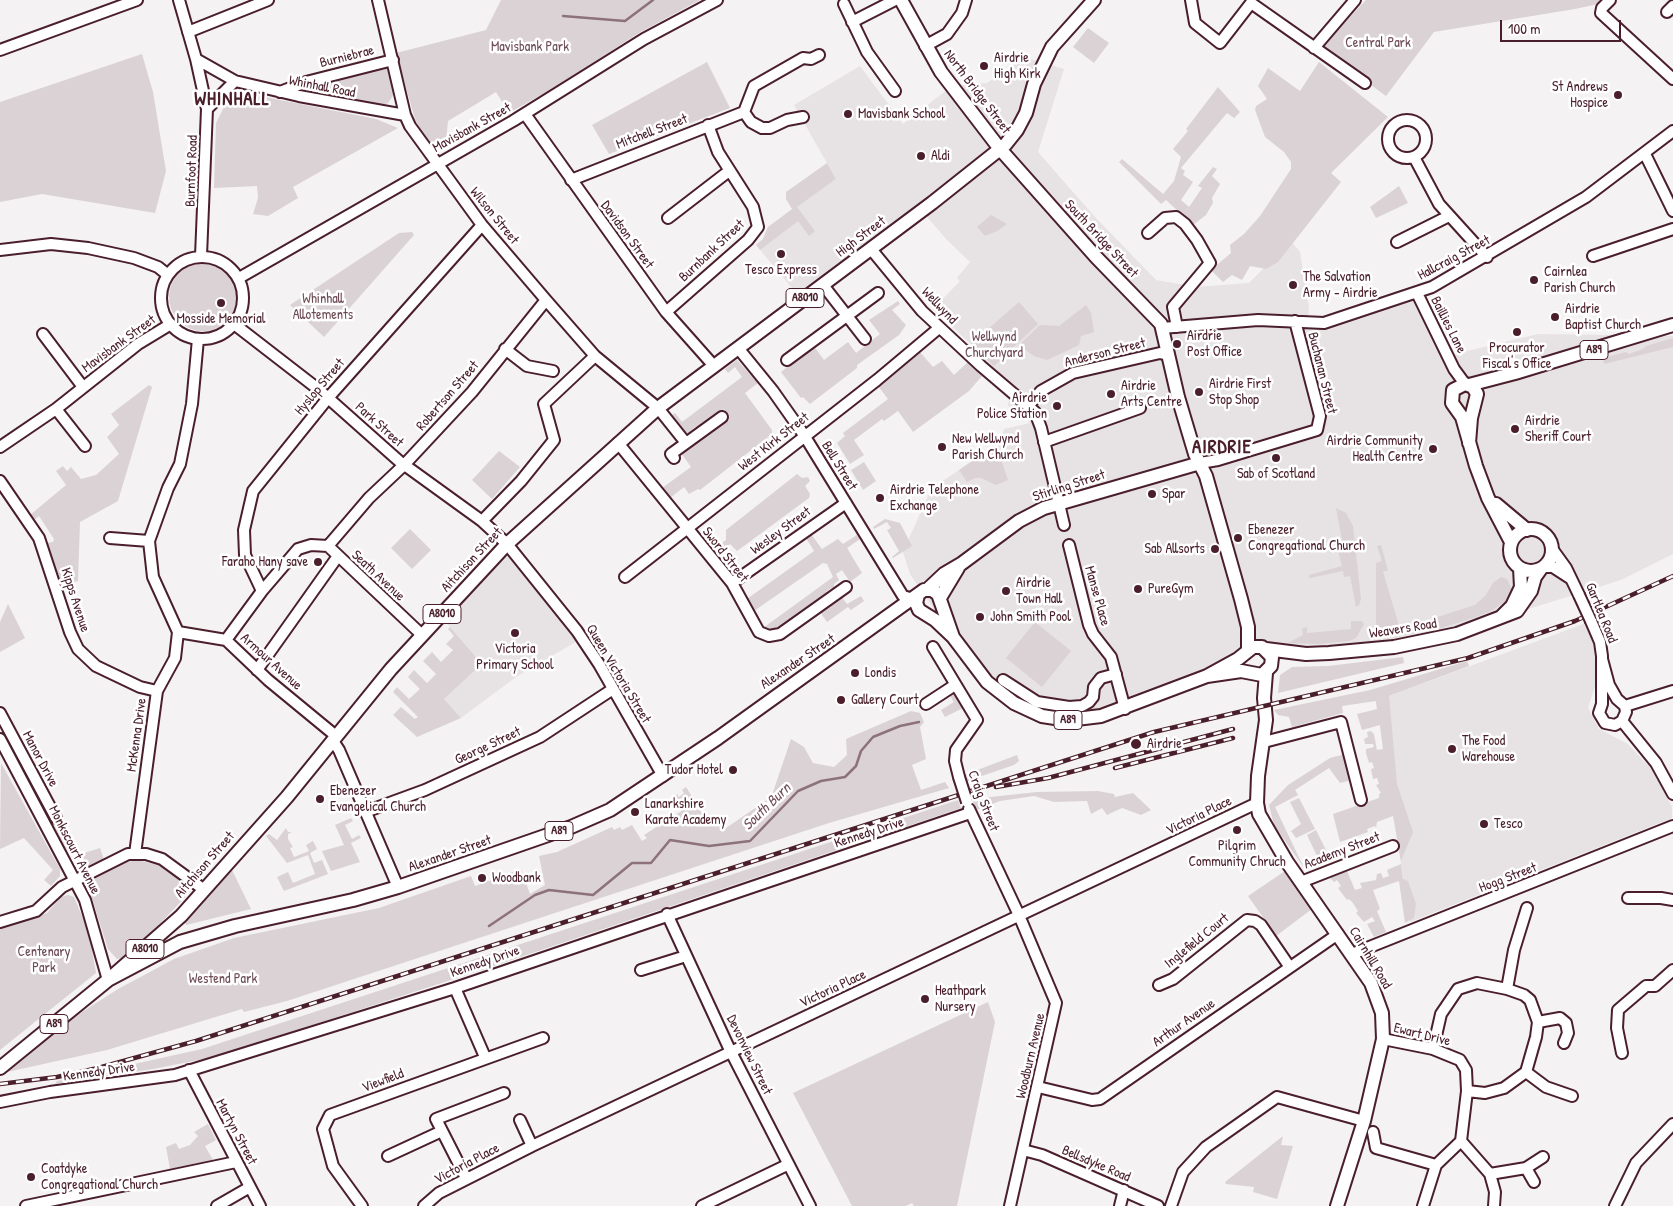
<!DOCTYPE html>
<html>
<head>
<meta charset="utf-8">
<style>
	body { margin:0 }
	#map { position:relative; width:1673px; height:1206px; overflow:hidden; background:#f4f2f2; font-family:"Patrick Hand",sans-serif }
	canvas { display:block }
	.scale { position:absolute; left:1500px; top:20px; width:121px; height:22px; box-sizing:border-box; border:2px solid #4a1f2b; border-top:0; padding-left:6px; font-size:15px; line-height:18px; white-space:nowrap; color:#4a1f2b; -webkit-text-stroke:4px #fff; paint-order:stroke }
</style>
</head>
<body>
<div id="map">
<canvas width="1673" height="1206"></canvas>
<div class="scale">100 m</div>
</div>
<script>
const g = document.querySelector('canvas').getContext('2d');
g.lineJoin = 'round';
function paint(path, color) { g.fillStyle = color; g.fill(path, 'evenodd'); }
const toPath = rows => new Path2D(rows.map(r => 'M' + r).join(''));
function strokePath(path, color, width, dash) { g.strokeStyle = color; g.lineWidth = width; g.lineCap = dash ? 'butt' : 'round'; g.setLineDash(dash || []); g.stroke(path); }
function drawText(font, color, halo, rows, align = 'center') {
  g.font = font + ' "Patrick Hand",sans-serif'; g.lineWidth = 5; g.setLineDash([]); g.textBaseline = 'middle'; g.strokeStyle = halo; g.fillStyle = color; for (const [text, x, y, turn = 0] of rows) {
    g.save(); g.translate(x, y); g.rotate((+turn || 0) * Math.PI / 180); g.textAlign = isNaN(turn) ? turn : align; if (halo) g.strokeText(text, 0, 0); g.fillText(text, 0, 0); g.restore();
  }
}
const built = toPath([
	[1024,57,1064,69,1038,152,1095,217,1156,280,1196,287,1249,283,1291,241,1300,252,1309,308,1308,323,1421,295,1455,354,1538,334,1673,336,1673,554,1621,580,1500,618,1457,634,1329,653,1262,647,1145,701,1067,720,1014,703,954,639,910,574,903,552,931,489,1000,442,1004,429,1030,423,1023,415,1014,416,1008,405,1009,400,975,369,986,358,933,309,960,281,957,278,970,262,947,240,922,211,802,300,756,245,763,239,768,227,836,179,794,105,860,66,903,124,952,86,987,83],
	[504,557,512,557,579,640,516,677,461,718,444,699,482,664,444,620],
	[1586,623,1591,637,1597,662,1596,683,1588,708,1599,729,1628,744,1653,771,1672,807,1672,818,1410,922,1376,701]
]);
const green = toPath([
	[501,0,700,0,639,33,546,92,509,113,496,92,448,121,446,142,434,147,421,131,415,119,396,53,486,30],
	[1366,0,1602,0,1598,4,1575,9,1434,32,1386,96,1320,48],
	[1088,28,1109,43,1094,63,1073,47],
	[142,54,153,92,166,171,155,213,42,194,0,202,0,102],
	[707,62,730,108,609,154,592,125],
	[1319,62,1388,117,1331,173,1341,182,1278,262,1266,269,1250,266,1242,280,1232,275,1223,282,1211,270,1231,253,1230,245,1244,234,1260,216,1291,169,1291,162,1284,152,1265,137,1255,110,1256,106,1267,99,1258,86,1268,68,1300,91],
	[383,66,390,71,394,94,388,103,383,105,307,91,303,88],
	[1218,87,1240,112,1234,118,1227,113,1181,168,1185,171,1183,175,1193,182,1181,200,1189,207,1202,188,1198,186,1201,182,1213,167,1217,169,1212,176,1220,184,1212,198,1213,203,1206,215,1193,225,1166,200,1161,204,1119,162,1122,159,1163,194,1174,181,1181,157,1173,149,1188,131,1186,129],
	[240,92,376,119,398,128,293,187,298,198,268,216,253,214,258,198,257,186,214,188,216,123,227,101],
	[827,163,836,179,797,207,815,231,809,236,798,221,760,250,756,245,763,239,768,227,792,209,786,199,786,192],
	[1399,186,1408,203,1376,218,1370,207],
	[991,215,1007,224,997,231,985,236,977,227],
	[412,232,414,235,324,337,290,305,399,233],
	'169 297a34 34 0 1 1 68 0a34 34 0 1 1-68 0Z',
	[898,301,900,304,892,310,906,325,899,335,857,365,857,368,810,404,803,397,801,398,781,372,813,345,824,360,848,342,856,353,880,334,869,320],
	[1019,302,1038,324,994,366,971,344],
	[1086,305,1091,313,1094,332,1081,336,1079,345,1047,360,1034,356,1019,345,1040,325,1059,326],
	[1673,338,1673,347,1604,364,1603,358,1626,352,1629,354,1643,349,1646,346],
	[920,352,933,367,942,361,954,375,968,362,982,376,969,391,913,432,898,411,884,421,882,419,854,440,864,455,850,464,837,443,845,436,843,433,888,399,875,382,911,353,914,357],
	[737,360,758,383,745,393,772,430,772,434,700,490,698,489,689,494,684,487,670,498,662,488,691,467,681,453,730,417,724,409,697,429,695,427,688,433,684,432,672,415,675,413,682,422,742,377,735,367,728,373,725,369],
	[149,385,152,387,118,501,80,522,78,581,61,586,46,543,53,542,54,539,39,516,34,520,30,515,66,485,56,471,63,466,67,471,71,467,81,479,96,475,119,454,107,437,119,425,111,414],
	[996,445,1008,480,996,485,981,478,975,478,967,482,959,470],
	[499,451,520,467,492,499,472,480],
	[864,462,876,481,863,490,851,470],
	[797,474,802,478,808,477,810,481,805,486,810,494,809,498,737,551,730,544,721,551,717,547,726,540,726,530],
	[1336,508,1346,513,1353,526,1361,599,1359,605,1356,607,1350,576,1344,577,1343,571,1310,578,1309,577,1309,575,1342,566,1337,547,1343,545],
	[885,519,900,523,912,546,893,558,892,557,899,551,887,530,891,528,887,522,874,529,873,527],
	[410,529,431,550,412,569,391,548],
	[811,534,822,549,838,539,843,544,857,535,860,539,847,548,862,573,850,582,842,570,836,574,839,580,834,584,834,591,831,588,826,592,828,595,778,630,771,632,764,629,763,628,833,577,827,564,823,563,754,611,747,599,814,551,806,538],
	[1381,545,1388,570,1383,572,1400,629,1475,605,1486,595,1493,583,1501,577,1507,579,1512,590,1505,601,1493,610,1476,617,1438,629,1383,638,1376,629,1376,563,1382,561,1377,546],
	[841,596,847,604,861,596,864,601,851,610,848,607,827,622,820,612],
	[8,604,25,638,0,652,0,622],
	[1351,621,1362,621,1364,624,1356,638,1349,641,1319,644,1288,643,1303,635,1302,629,1307,627,1307,633,1351,629],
	[1035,622,1071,651,1042,687,1006,658],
	[450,627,482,664,444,699,461,718,417,737,393,715,401,707,415,719,418,717,393,692,397,687,409,699,420,689,408,677,414,670,427,683,436,674,423,661,432,652,441,662,453,650,446,644,454,636,448,629],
	[1403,657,1404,663,1278,693,1280,675,1292,667,1328,666],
	[1467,661,1469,666,1389,696,1397,784,1413,832,1401,861,1393,816,1377,822,1376,828,1375,826,1367,829,1368,832,1340,842,1333,814,1379,798,1379,794,1381,793,1376,785,1379,784,1377,778,1373,779,1371,769,1374,768,1372,762,1369,763,1366,753,1366,749,1374,747,1373,744,1365,744,1364,739,1368,737,1367,732,1371,731,1374,734,1377,750,1383,749,1380,725,1362,730,1357,714,1377,709,1376,701,1342,706,1343,713,1292,727,1289,717,1278,715,1274,710,1370,690],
	[954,693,963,708,945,717,941,710,954,702,950,696],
	[911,711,920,713,924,722,920,727,926,759,912,765,921,790,945,782,949,788,829,823,287,1001,244,1012,242,1009,107,1050,7,1072,65,1023,118,989,174,959,234,938,379,908,471,876,475,886,521,869,530,894,545,885,539,856,557,852,612,827,614,830,620,827,622,830,632,825,642,841,647,838,644,835,683,810,674,796,677,794,679,797,684,793,682,790,686,787,705,818,712,818,726,828,767,800,773,792,791,739,804,747,813,763,834,767,847,755,846,739],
	[1345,754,1352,780,1340,783,1329,768,1295,790,1298,795,1275,807,1304,868,1274,825,1269,805,1288,785,1330,758],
	[1017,755,1019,761,1014,765,967,781,964,775],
	[1,763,60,869,60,876,51,886,44,880,53,870,24,838,0,849],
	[35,790,57,827,63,824,78,852,68,855,34,792],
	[1098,791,1114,794,1115,797,1133,793,1151,810,1141,815,1122,808,1107,815,1102,808,1091,814,1087,801,1054,802,1034,796,1000,801,976,810,972,799,1037,792],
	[1299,798,1315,829,1296,838,1291,831,1301,824,1290,802],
	[958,800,961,808,497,965,214,1057,153,1069,55,1084,57,1081,202,1049],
	[351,818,353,821,345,825,352,839,359,835,361,838,351,843,360,862,331,871,322,851,344,845,335,825],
	[286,828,288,832,292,832,288,834,288,839,293,847,290,848,294,857,309,851,306,845,313,841,317,849,310,853,314,863,322,860,328,874,284,891,277,877,288,872,293,883,315,874,308,855,287,863,266,836,269,834,277,840],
	[1316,830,1331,860,1311,868,1307,863,1318,858,1307,835],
	[100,848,104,860,88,868,81,854],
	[137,860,163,866,189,884,191,891,128,957,117,959,108,949,87,883,109,869,122,863],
	[1401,864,1403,879,1408,881,1416,904,1414,918,1405,923,1399,881,1373,890,1380,909,1377,911,1386,932,1374,937,1367,924,1375,921,1372,917,1364,922,1356,913,1358,911,1353,903,1349,899,1347,900,1338,888,1341,886,1337,880,1334,882,1330,878,1347,871,1355,890,1362,888,1360,883,1376,880,1377,874,1381,873,1383,878,1389,876,1387,870],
	[231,868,251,909,186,925,185,922],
	[1285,871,1312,909,1276,936,1248,896],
	[68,895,74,897,89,933,96,973,0,1050,0,926,47,913,61,897],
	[988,1002,995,1022,957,1206,914,1206,912,1203,906,1206,852,1206,793,1093],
	[208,1124,216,1140,205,1146,213,1160,170,1169,166,1147,176,1143,179,1149,190,1145,198,1136,194,1132],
	[1283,1136,1281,1145,1293,1146,1277,1199,1253,1192,1254,1187,1226,1184,1225,1182]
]);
const stream = toPath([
	[563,16,625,21,653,0],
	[489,926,535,895,549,890,593,895,632,863,651,863,670,840,709,846,750,841,798,791,821,781,845,777,856,766,861,751,873,737,900,726,919,722]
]);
const minor = toPath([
	[179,0,196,59,207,109,201,256],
	[378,0,405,115,410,126,482,225,546,300,595,356,658,408,686,443],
	[1191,0,1195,23,1220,43,1251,3,1365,83],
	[1610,0,1602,8,1601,13,1673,79],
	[844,4,867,52,895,91],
	[1667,12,1673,6],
	[852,22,895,0],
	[188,32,268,0],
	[925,46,947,34,962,13,966,0],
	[1314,48,1355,0],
	[0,50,137,0],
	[196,59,235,81,299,96,405,115],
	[280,92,306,82,393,60],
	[207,109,235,81],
	[744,112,754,86,803,58,811,59,819,55],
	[744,112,751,122,762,128,770,128,787,120,803,117],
	[525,114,666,312,714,366],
	'1388 139a19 19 0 1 1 38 0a19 19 0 1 1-38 0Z',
	[1645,154,1673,211],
	[1414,157,1439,204,1487,257],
	[571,180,744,112],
	[668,218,729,171],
	[1148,233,1165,218,1176,217,1185,224,1197,240,1210,263,1173,307,1177,327],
	[1397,242,1449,216],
	[871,249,922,311,981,366,1035,412,1041,428,1064,525],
	[0,250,51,244,88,248,134,258,158,267,168,275],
	[1593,256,1673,229],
	'161 298a41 41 0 1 1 82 0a41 41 0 1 1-82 0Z',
	[239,278,513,121,644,39,717,0],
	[823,285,865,339],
	[1417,293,1454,369,1465,384],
	[666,312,748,240,758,227,753,207,718,152,708,125],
	[234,324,318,389,399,461,482,521,507,544,577,631,599,664,663,776],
	[1162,328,1258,320,1324,323,1432,287,1586,197,1673,131],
	[43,334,83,387],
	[738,348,773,391,804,435,903,596,913,599],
	[505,349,527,366,553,371],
	[787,360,878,293],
	[1029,405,1041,391,1073,373,1160,353,1168,355],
	[56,409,85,446],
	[1044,442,1140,408],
	[618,443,732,583,759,632,769,636,780,634,846,587],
	[0,447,56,409,138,344,171,324],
	[674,458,671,454,722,417],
	[1200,463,1218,460,1317,430,1320,416,1295,321],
	[0,481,39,538,70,632,78,649,96,666,140,687,157,691],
	[482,521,521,481,554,440,544,404,595,356],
	[110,538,149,541],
	[1069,545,1089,625,1093,634,1111,657,1125,709],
	[328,546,369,498,404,465,472,392,546,300],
	[1553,550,1566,568,1579,595],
	[1545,567,1553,567,1570,578],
	[625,577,877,380,939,328],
	[732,583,846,503],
	[262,591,245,555,244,530,253,491,328,398,482,225],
	[1591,621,1600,642,1602,656,1602,704,1599,713,1605,723,1615,725,1622,721,1626,712,1625,706,1617,699,1609,685,1602,659],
	[178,632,226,640,268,680,336,736],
	[226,640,262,591,298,549,311,545,328,546,422,635],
	[933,647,977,720,956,750,955,761,959,777],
	[257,670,338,556],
	[1003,680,1037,702,1069,707,1082,706,1089,702,1093,697,1094,687,1101,678,1116,674],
	[926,704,955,685],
	[1625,706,1673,691],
	[0,713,56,818],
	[1622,721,1656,763,1673,794],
	[0,739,85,900,108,980],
	[333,741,339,750,398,887],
	[1264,742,1341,722,1361,800],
	[969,809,1018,913,1056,1003,1010,1206],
	[365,812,425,790,540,737,613,689],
	[135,854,157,691,175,658,178,632,153,577,149,541,168,488,180,464,192,404,198,339],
	[1301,882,1393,846],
	[1628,898,1661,898,1673,900],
	[667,914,729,1048,810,1206],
	[0,922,36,911,62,887,128,854,146,854,162,859,203,889],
	[1352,954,1673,826],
	[641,970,686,956],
	[1159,985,1173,979,1247,920,1255,921,1261,925,1289,966],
	[455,988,485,1057],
	[1507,989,1514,950,1527,908],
	[1538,1022,1560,1018,1566,1023,1568,1033,1564,1043],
	[1383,1039,1433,1049,1460,1060,1466,1070,1467,1091,1461,1141,1436,1165,1423,1206],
	[1433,1049,1441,1014,1458,989,1477,983,1507,989,1524,995,1530,1000,1538,1022,1536,1037,1526,1072,1504,1088,1485,1093,1467,1091],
	[1622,1053,1617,1028,1618,1010,1646,986,1655,986,1673,970],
	[189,1070,260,1206],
	[1526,1072,1546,1087,1572,1096],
	[1038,1087,1092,1100,1100,1099,1338,934],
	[0,1102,50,1092,175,1075,455,988,970,813],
	[520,1120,532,1146],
	[1373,1132,1376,1148,1436,1165],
	[1461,1141,1490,1174,1495,1192,1494,1206],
	[1023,1150,1042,1155,1158,1206],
	[388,1156,442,1131],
	[1526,1168,1534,1182],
	[1490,1174,1526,1168,1543,1157],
	[466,1178,436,1119,504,1093],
	[26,1206,236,1162],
	[217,1206,250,1187],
	[362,1206,333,1166,323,1129,330,1115,543,1038],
	[424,1206,439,1193,532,1146,1257,803],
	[702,1206,787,1165],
	[1120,1206,1124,1190],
	[1171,1206,1183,1172,1206,1147,1277,1097,1364,1121],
	[1615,1206,1636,1163,1673,1124]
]);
const major = toPath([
	[901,0,941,72,1000,149,1096,257,1161,324,1178,397,1195,454,1206,476,1241,599,1248,627,1248,649],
	[1469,385,1515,373,1673,325],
	[1469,443,1471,418,1477,394,1473,387,1465,384,1453,390,1452,403,1462,417,1476,466,1488,498,1511,542],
	[1496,504,1527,530],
	'1510 550a21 21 0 1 1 42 0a21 21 0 1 1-42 0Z',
	[928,589,944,574,961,564,1019,521,1044,508,1200,463],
	[918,595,916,603,919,610,935,620,953,637,987,682,1014,703,1042,716,1068,720,1101,716,1207,676,1238,659,1253,647,1262,647,1272,657,1271,666,1262,675,1241,671,1207,676],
	[940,598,958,568],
	[1502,616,1512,606,1521,587,1520,568],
	[1266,649,1306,654,1329,653,1394,647,1457,634,1517,611,1531,591,1535,577,1540,570],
	[1266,673,1264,698,1266,720,1258,776,1257,803,1259,814,1287,862,1371,983,1382,1013,1383,1039,1364,1121,1337,1206],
	[108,980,181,916,287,797,391,669,507,544,658,408,932,203,1005,145,1017,130,1026,113,1034,84,1052,47,1094,0],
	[0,1068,108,980,180,942,235,926,353,900,398,887,571,827,610,810,718,738,924,590,932,590,938,594,953,637]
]);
const rail = toPath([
	[1115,768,1233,738],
	[996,787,1048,778,1233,729],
	[0,1084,57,1077,98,1068,196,1041,1154,732,1468,658,1575,621,1673,576]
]);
const minorBridge = toPath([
	[1579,595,1591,621],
	[959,777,967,802]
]);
const markers = [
	[984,66,5,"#4a1f2b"],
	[1618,95,5,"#4a1f2b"],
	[848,114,5,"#4a1f2b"],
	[921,156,5,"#4a1f2b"],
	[781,254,5,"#4a1f2b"],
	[1534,280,5,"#4a1f2b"],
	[1293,285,5,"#4a1f2b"],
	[221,303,5,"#4a1f2b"],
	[1555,317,5,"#4a1f2b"],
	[1517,332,5,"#4a1f2b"],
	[1177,344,5,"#4a1f2b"],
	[1199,392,5,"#4a1f2b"],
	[1111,394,5,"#4a1f2b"],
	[1057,406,5,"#4a1f2b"],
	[1515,429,5,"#4a1f2b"],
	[942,447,5,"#4a1f2b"],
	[1433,449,5,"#4a1f2b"],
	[1276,458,5,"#4a1f2b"],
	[1152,494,5,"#4a1f2b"],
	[880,498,5,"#4a1f2b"],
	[1238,538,5,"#4a1f2b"],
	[1215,549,5,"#4a1f2b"],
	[318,562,5,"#4a1f2b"],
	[1138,589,5,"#4a1f2b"],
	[1006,591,5,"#4a1f2b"],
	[980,617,5,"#4a1f2b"],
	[515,633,5,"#4a1f2b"],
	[855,673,5,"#4a1f2b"],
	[841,700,5,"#4a1f2b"],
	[1136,744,6,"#4a1f2b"],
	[1452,749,5,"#4a1f2b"],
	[733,770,5,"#4a1f2b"],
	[320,799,5,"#4a1f2b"],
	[635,812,5,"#4a1f2b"],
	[1484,824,5,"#4a1f2b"],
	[1237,830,5,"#4a1f2b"],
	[482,878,5,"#4a1f2b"],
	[925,999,5,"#4a1f2b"],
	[31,1177,5,"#4a1f2b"]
];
const shields = [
	[805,298,38],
	[1594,350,28],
	[442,614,38],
	[1068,720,28],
	[559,831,28],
	[145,949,38],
	[54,1024,28]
];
const shieldNames = [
	["A8010",805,298],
	["A89",1594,350],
	["A8010",442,614],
	["A89",1068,720],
	["A89",559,831],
	["A8010",145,949],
	["A89",54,1024]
];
const parkNames = [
	["Central Park",1378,43],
	["Mavisbank Park",530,47],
	["Whinhall",323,299],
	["Allotements",323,315],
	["Wellwynd",994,337],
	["Churchyard",994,353],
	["Centenary",44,952],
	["Park",44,968],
	["Westend Park",223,979]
];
const streetNames = [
	["Burniebrae",347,57,-14],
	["Whinhall Road",322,87,11],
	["North Bridge Street",977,92,53],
	["Mavisbank Street",472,128,-29],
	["Mitchell Street",652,132,-21],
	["Burnfoot Road",192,171,-88],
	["Wilson Street",494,216,51],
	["Davidson Street",627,235,54],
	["High Street",861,237,-37],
	["South Bridge Street",1101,239,47],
	["Burnbank Street",712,251,-43],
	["Hallcraig Street",1454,258,-28],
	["Wellwynd",939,306,46],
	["Baillies Lane",1448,325,63],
	["Mavisbank Street",119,344,-36],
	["Anderson Street",1105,353,-14],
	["Buchanan Street",1322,373,76],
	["Hyslop Street",320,387,-50],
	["Robertson Street",448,396,-49],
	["Park Street",379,425,42],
	["West Kirk Street",774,442,-38],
	["Bell Street",839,466,58],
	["Stirling Street",1069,486,-18],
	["Wesley Street",781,531,-36],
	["Sword Street",725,555,52],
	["Aitchison Street",472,560,-47],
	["Seath Avenue",378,576,43],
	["Manse Place",1097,596,74],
	["Kipps Avenue",75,600,72],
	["Gartlea Road",1601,613,68],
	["Weavers Road",1403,629,-9],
	["Armour Avenue",271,662,42],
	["Alexander Street",798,662,-34],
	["Queen Victoria Street",618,674,59],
	["McKenna Drive",137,735,-82],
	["George Street",488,746,-25],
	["Manor Drive",40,759,62],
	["Craig Street",983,801,69],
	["Victoria Place",1199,816,-26],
	["Kennedy Drive",869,833,-18],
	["Monkscourt Avenue",74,850,63],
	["Academy Street",1342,851,-21],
	["Alexander Street",450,854,-19],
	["Aitchison Street",205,865,-49],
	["Hogg Street",1508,878,-21],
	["Inglefield Court",1197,941,-39],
	["Cairnhill Road",1370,958,59],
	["Kennedy Drive",485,962,-19],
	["Victoria Place",833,989,-25],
	["Arthur Avenue",1184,1023,-35],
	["Ewart Drive",1422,1035,14],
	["Devonview Street",749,1055,64],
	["Woodburn Avenue",1031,1056,-77],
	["Kennedy Drive",99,1072,-8],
	["Viewfield",383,1081,-21],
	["Martyn Street",236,1132,62],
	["Victoria Place",467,1164,-28],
	["Bellsdyke Road",1096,1164,23]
];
const poiNames = [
	["Airdrie",994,58],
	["High Kirk",994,74],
	["St Andrews",1608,87,"right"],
	["Hospice",1608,103,"right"],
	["Mavisbank School",858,114],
	["Aldi",931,156],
	["Tesco Express",781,270,"center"],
	["Cairnlea",1544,272],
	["Parish Church",1544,288],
	["The Salvation",1303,277],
	["Army - Airdrie",1303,293],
	["Airdrie",1565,309],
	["Baptist Church",1565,325],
	["Mosside Memorial",221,319,"center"],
	["Airdrie",1187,336],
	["Post Office",1187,352],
	["Procurator",1517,348,"center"],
	["Fiscal's Office",1517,364,"center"],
	["Airdrie First",1209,384],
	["Stop Shop",1209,400],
	["Airdrie",1121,386],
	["Arts Centre",1121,402],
	["Airdrie",1047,398,"right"],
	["Police Station",1047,414,"right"],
	["Airdrie",1525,421],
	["Sheriff Court",1525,437],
	["New Wellwynd",952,439],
	["Parish Church",952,455],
	["Airdrie Community",1423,441,"right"],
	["Health Centre",1423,457,"right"],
	["Sab of Scotland",1276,474,"center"],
	["Airdrie Telephone",890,490],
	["Exchange",890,506],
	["Spar",1162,494],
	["Ebenezer",1248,530],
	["Congregational Church",1248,546],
	["Sab Allsorts",1205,549,"right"],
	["Faraho Hany save",308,562,"right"],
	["Airdrie",1016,583],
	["Town Hall",1016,599],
	["PureGym",1148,589],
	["John Smith Pool",990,617],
	["Victoria",515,649,"center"],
	["Primary School",515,665,"center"],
	["Londis",865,673],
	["Gallery Court",851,700],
	["The Food",1462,741],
	["Warehouse",1462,757],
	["Airdrie",1147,744],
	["Tudor Hotel",723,770,"right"],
	["Ebenezer",330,791],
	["Evangelical Church",330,807],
	["Lanarkshire",645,804],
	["Karate Academy",645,820],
	["Tesco",1494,824],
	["Pilgrim",1237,846,"center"],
	["Community Chruch",1237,862,"center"],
	["Woodbank",492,878],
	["Heathpark",935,991],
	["Nursery",935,1007],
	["Coatdyke",41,1169],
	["Congregational Church",41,1185]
];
const waterNames = [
	["South Burn",767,807,-44]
];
const districtNames = [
	["WHINHALL",232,100],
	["AIRDRIE",1222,448]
];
paint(built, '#e7e2e3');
paint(green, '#dbd2d5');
strokePath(stream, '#8d727a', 2.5);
strokePath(minor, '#4a1f2b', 14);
strokePath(major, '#4a1f2b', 16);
strokePath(minor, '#fff', 10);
strokePath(major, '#fff', 12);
strokePath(rail, '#4a1f2b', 4.5);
strokePath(rail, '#fff', 2.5, [8]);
strokePath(minorBridge, '#4a1f2b', 14, []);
strokePath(minorBridge, '#fff', 10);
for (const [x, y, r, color] of markers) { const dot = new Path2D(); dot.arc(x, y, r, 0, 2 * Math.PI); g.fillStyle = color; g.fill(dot); strokePath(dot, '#fff', 2); }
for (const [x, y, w] of shields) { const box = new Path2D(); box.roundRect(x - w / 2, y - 9.5, w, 19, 4); g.fillStyle = '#fff'; g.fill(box); strokePath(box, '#4a1f2b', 1); }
drawText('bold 12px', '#4a1f2b', null, shieldNames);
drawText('14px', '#6e4c56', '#fff', parkNames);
drawText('14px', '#4a1f2b', '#fff', streetNames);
drawText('14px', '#4a1f2b', '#fff', poiNames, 'left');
drawText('italic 15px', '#714f59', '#fff', waterNames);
g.letterSpacing = '1px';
drawText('bold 19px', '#4a1f2b', '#fff', districtNames);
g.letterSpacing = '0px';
</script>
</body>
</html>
